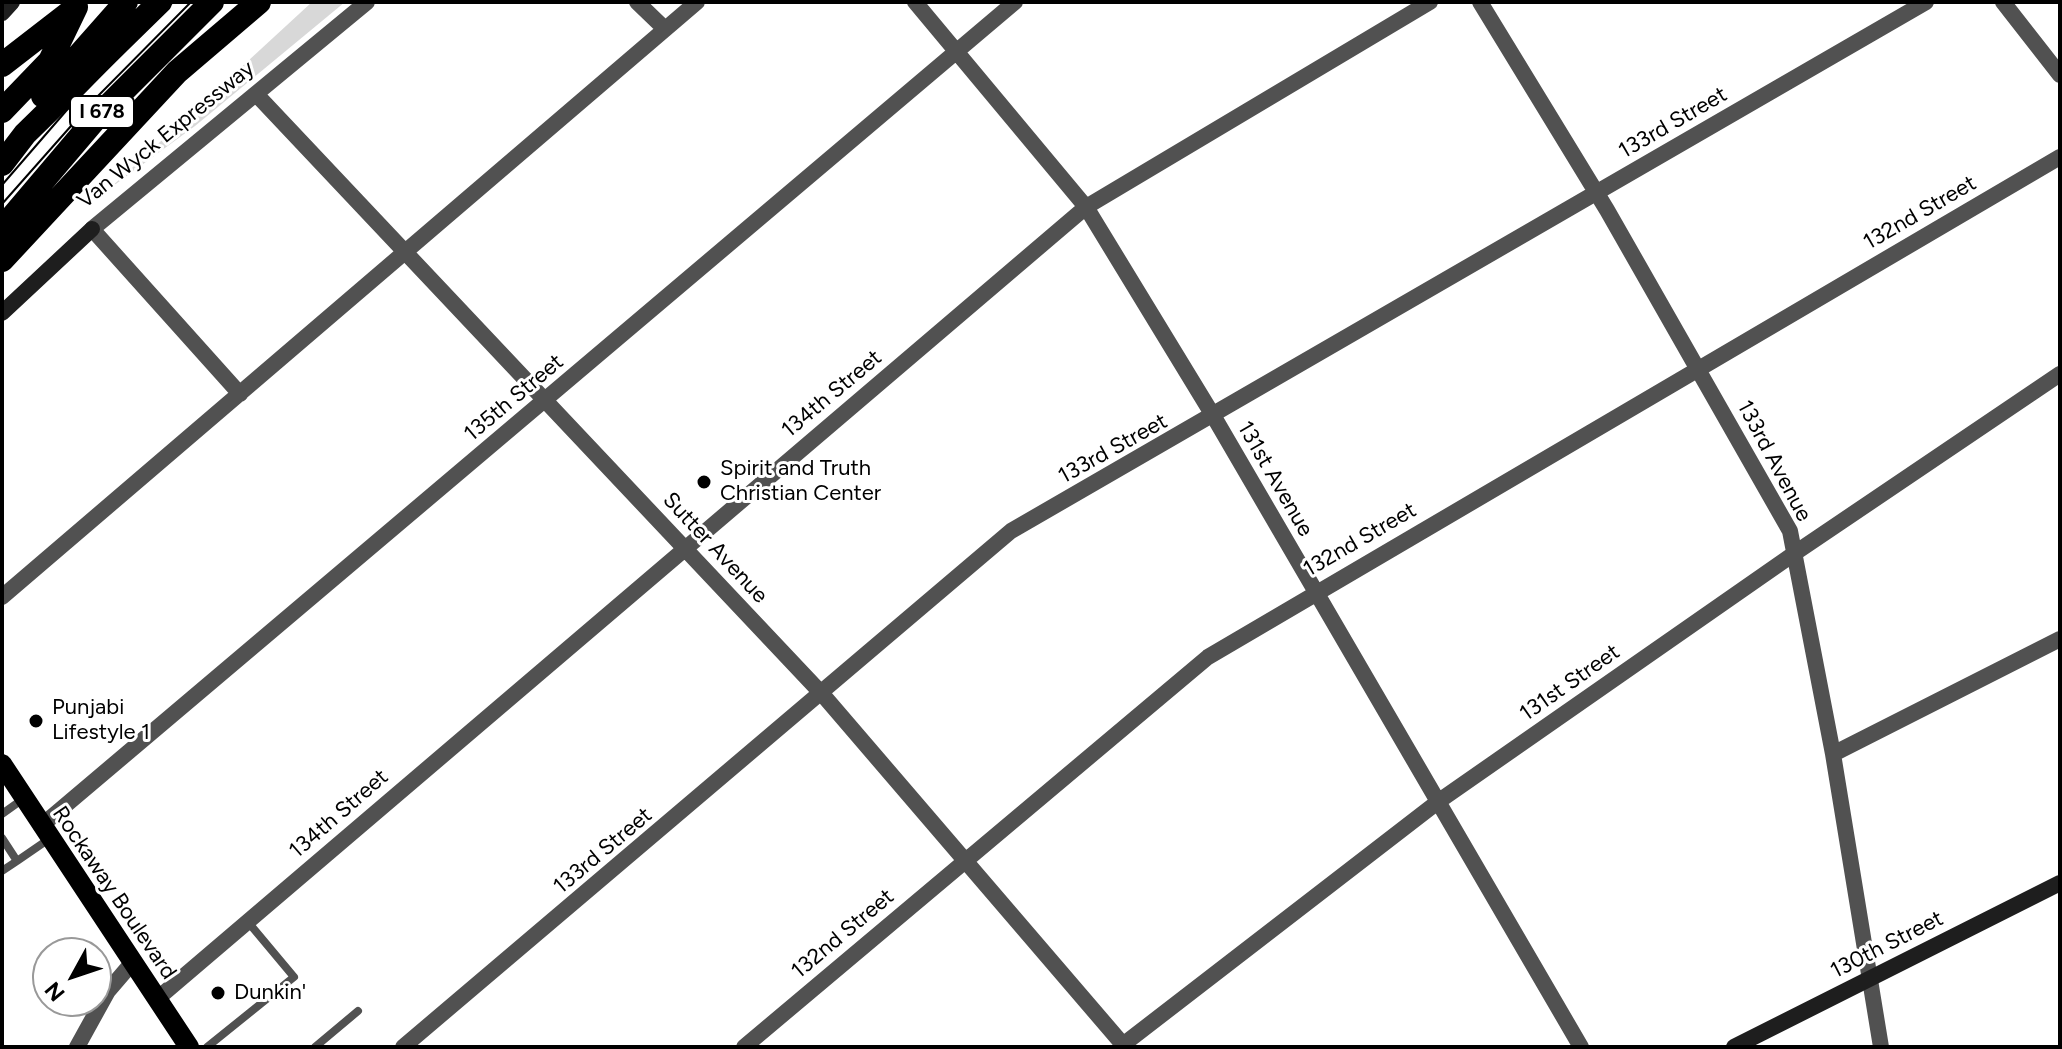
<!DOCTYPE html>
<html>
<head>
<meta charset="utf-8">
<style>
	body { margin:0 }
	#map { position:relative; width:2062px; height:1049px; overflow:hidden; background:#fff; font-family:Figtree,sans-serif }
	canvas { display:block }
	.frame { position:absolute; inset:0; border:4px solid #000; pointer-events:none }
	.north { position:absolute; left:32px; top:937px; width:80px; height:80px; box-sizing:border-box; background:#fff; border:2px solid #999; border-radius:50%; rotate:230deg; font-size:22px; font-weight:700; line-height:32px; text-align:center; color:#000 }
	.north::after { content:''; display:block; margin:auto; width:28px; height:36px; background:#000; clip-path:polygon(50% 0,100% 100%,50% 72%,0 100%) }
</style>
</head>
<body>
<div id="map">
<canvas width="2062" height="1049"></canvas>
<div class="frame"></div>
<div class="north">N</div>
</div>
<script>
const g = document.querySelector('canvas').getContext('2d');
g.lineJoin = 'round';
function paint(path, color) { g.fillStyle = color; g.fill(path, 'evenodd'); }
const toPath = rows => new Path2D(rows.map(r => 'M' + r).join(''));
function strokePath(path, color, width, dash) { g.strokeStyle = color; g.lineWidth = width; g.lineCap = dash ? 'butt' : 'round'; g.setLineDash(dash || []); g.stroke(path); }
function drawText(font, color, halo, rows, align = 'center') {
  g.font = font + ' Figtree,sans-serif'; g.lineWidth = 6; g.setLineDash([]); g.textBaseline = 'middle'; g.strokeStyle = halo; g.fillStyle = color; for (const [text, x, y, turn = 0] of rows) {
    g.save(); g.translate(x, y); g.rotate((+turn || 0) * Math.PI / 180); g.textAlign = isNaN(turn) ? turn : align; if (halo) g.strokeText(text, 0, 0); g.fillText(text, 0, 0); g.restore();
  }
}
const green = toPath([
	[312,2,345,2,195,126,109,189]
]);
const lane = toPath([
	[2,814,23,799],
	[2,838,17,861,2,871],
	[17,861,49,839],
	[207,1047,294,977,248,922],
	[315,1047,358,1011]
]);
const street = toPath([
	[637,2,665,29],
	[915,2,1086,207,1214,417,1581,1047],
	[1480,2,1607,210,1790,531,1833,754,1881,1047],
	[2003,2,2060,75],
	[256,94,823,695,1125,1047],
	[240,394,92,229,367,2],
	[2,597,697,2],
	[1833,754,2060,639],
	[41,826,1015,2],
	[157,999,1086,207,1430,2],
	[77,1047,108,991,132,963],
	[403,1047,1011,531,1926,2],
	[744,1047,1208,657,2060,157],
	[1120,1047,1439,801,1795,553,2060,374]
]);
const secondary = toPath([
	[2,13,12,2],
	[2,313,92,229],
	[1734,1047,2060,883]
]);
const primary = toPath([
	[2,764,189,1047]
]);
const highway = toPath([
	[2,65,73,10],
	[43,96,126,2],
	[2,111,50,61,76,7],
	[2,164,25,134,160,2],
	[2,229,97,117,212,2],
	[2,260,177,72,259,2]
]);
const tram = toPath([
	[2,185,66,111,173,2],
	[2,204,94,100,191,2]
]);
const markers = [
	[704,482,8,"#000"],
	[36,721,8,"#000"],
	[218,993,8,"#000"]
];
const shields = [
	[102,112,64]
];
const shieldNames = [
	["I 678",102,112]
];
const streetNames = [
	["133rd Street",1673,123,-30],
	["Van Wyck Expressway",166,135,-39],
	["132nd Street",1920,213,-30],
	["134th Street",832,394,-40],
	["135th Street",514,398,-40],
	["133rd Street",1113,449,-29],
	["133rd Avenue",1774,461,62],
	["131st Avenue",1275,479,60],
	["132nd Street",1360,540,-30],
	["Sutter Avenue",715,548,47],
	["131st Street",1570,683,-35],
	["134th Street",339,814,-41],
	["133rd Street",603,851,-40],
	["Rockaway Boulevard",114,893,56],
	["132nd Street",843,934,-40],
	["130th Street",1887,945,-27]
];
const poiNames = [
	["Spirit and Truth",720,469],
	["Christian Center",720,494],
	["Punjabi",52,708],
	["Lifestyle 1",52,733],
	["Dunkin'",234,993]
];
paint(green, '#d8d8d8');
strokePath(lane, '#515151', 8);
strokePath(street, '#515151', 16);
strokePath(secondary, '#1e1e1e', 16);
strokePath(primary, '#000', 20);
strokePath(highway, '#000', 24);
strokePath(tram, '#000', 2);
for (const [x, y, r, color] of markers) { const dot = new Path2D(); dot.arc(x, y, r, 0, 2 * Math.PI); g.fillStyle = color; g.fill(dot); strokePath(dot, '#fff', 3); }
for (const [x, y, w] of shields) { const box = new Path2D(); box.roundRect(x - w / 2, y - 16, w, 32, 6); g.fillStyle = '#fff'; g.fill(box); strokePath(box, '#000', 2); }
drawText('bold 20px', '#000', null, shieldNames);
drawText('22px', '#000', '#fff', streetNames);
drawText('22px', '#000', '#fff', poiNames, 'left');
</script>
</body>
</html>
